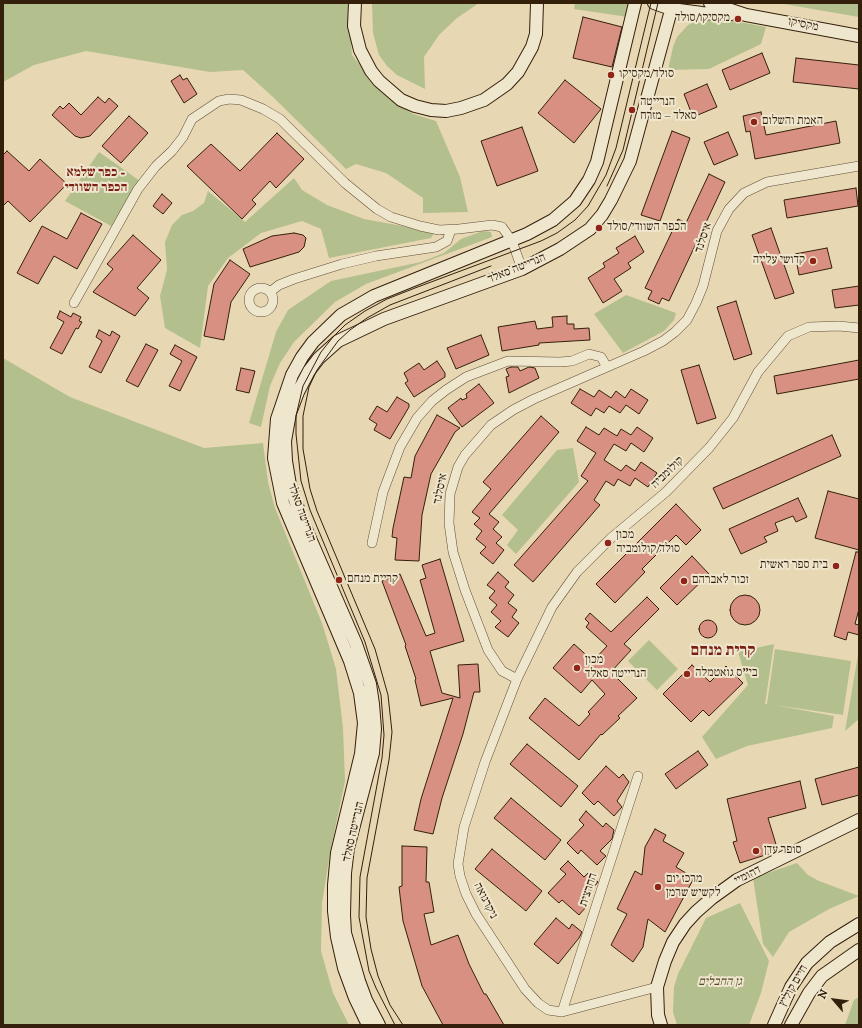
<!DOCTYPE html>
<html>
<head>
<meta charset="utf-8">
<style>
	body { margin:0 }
	#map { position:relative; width:862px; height:1028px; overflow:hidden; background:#e7d8b3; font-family:"IM FELL DW Pica",serif }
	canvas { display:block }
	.frame { position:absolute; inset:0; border:4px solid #341f0b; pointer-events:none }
	.north { position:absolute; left:814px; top:980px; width:40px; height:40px; -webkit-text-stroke:3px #efe6ce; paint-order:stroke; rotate:298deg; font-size:11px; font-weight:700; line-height:16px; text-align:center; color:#341f0b }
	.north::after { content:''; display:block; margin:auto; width:14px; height:18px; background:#341f0b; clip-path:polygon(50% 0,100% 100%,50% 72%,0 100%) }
</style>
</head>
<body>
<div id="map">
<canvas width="862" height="1028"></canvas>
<div class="frame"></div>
<div class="north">N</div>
</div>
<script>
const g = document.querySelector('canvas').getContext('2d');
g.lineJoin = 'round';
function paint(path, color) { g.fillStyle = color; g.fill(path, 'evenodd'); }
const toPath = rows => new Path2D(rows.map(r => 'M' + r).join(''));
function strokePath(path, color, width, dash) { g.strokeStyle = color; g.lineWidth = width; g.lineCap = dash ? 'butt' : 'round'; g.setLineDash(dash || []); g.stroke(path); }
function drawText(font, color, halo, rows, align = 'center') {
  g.font = font + ' "IM FELL DW Pica","Frank Ruhl Libre",serif'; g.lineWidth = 4; g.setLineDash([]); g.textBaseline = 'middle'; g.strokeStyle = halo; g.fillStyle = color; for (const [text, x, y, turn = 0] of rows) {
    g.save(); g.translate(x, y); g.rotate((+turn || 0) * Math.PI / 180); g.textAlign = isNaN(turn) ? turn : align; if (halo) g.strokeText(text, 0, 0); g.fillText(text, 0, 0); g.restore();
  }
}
const green = toPath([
	[3,3,352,3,350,30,352,55,382,93,413,114,436,121,460,177,468,212,423,213,423,198,386,173,356,164,346,169,273,97,243,70,210,72,86,51,34,65,3,82],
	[372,3,479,3,457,18,439,35,424,57,425,89,397,75,387,66,379,55,373,33],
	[575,3,631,3,628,17,574,9],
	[778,3,859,3,859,17],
	[712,17,766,27,761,44,709,69,668,70,673,47,677,37,688,25,700,19],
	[99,152,140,181,113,227,65,201],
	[294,178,302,190,327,205,364,219,435,232,431,238,329,258,321,229,302,221,261,233,228,258,208,286,200,348,165,328,160,296,167,270,165,242,172,225,182,215,193,211,204,203,208,191,245,222],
	[483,231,491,232,492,237,366,284,335,302,294,342,280,363,270,386,261,427,249,423,276,332,288,310,331,281,421,262,444,253,461,239],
	[626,295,676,313,674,320,664,331,623,353,594,314],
	[3,358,70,397,204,448,263,443,268,482,275,508,322,623,336,669,343,728,345,781,330,853,322,903,321,951,333,993,349,1025,3,1025],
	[573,448,579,482,516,554,507,545,518,530,502,515,557,450],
	[649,640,678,669,657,690,628,661],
	[774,644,765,704,767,704,775,649,851,661,843,715,775,705,834,716,832,728,747,746,716,759,702,737,748,685,738,652],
	[858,655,859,719,845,731],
	[797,863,808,875,819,881,859,896,829,909,789,932,773,957,763,944,753,878],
	[740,903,769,961,761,993,749,1025,677,1025,673,1012,674,987,678,974,706,918],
	[859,997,859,1025,845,1025,854,1000]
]);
const building = toPath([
	[583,17,622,27,612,67,573,58,583,17],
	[762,53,770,73,730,90,722,70,762,53],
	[796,58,859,65,859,89,793,82,796,58],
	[180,75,183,80,187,78,197,94,184,103,171,81,180,75],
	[565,80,601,109,574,143,538,113,565,80],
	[707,84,717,107,693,117,684,94,707,84],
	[98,97,105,103,109,98,118,106,90,136,81,138,75,136,52,115,60,106,63,109,69,103,81,115,98,97],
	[761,112,766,135,836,121,840,143,755,159,750,131,746,132,743,116,761,112],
	[129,116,148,133,121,163,102,146,129,116],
	[522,127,538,171,497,186,481,141,522,127],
	[672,131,690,138,660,221,641,215,672,131],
	[728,132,738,155,714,165,704,142,728,132],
	[277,133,304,159,276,188,270,181,252,200,256,204,242,219,187,166,211,144,240,171,277,133],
	[7,151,29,171,40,159,67,184,30,222,8,201,3,206,3,155,7,151],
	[709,174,725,182,669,301,662,298,659,304,648,299,652,291,645,288,678,219,686,223,709,174],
	[856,188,858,206,787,218,784,200,856,188],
	[162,194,172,203,163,214,153,206,162,194],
	[81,213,102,224,77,269,54,256,38,284,17,273,42,226,67,239,81,213],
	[771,228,794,293,775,299,752,235,771,228],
	[294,233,303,235,306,238,304,247,299,252,250,267,243,249,272,236,294,233],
	[133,235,161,260,137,288,149,298,135,316,93,292,113,269,107,264,133,235],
	[635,236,644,252,628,263,631,268,614,279,622,291,603,303,588,278,605,267,603,263,619,253,616,248,635,236],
	[827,248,832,268,799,275,795,254,827,248],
	[230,260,250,274,231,302,224,340,204,336,214,284,230,260],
	[859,286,859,305,835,308,832,290,859,286],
	[736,301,752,354,734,360,717,307,736,301],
	[60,311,71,317,73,313,81,317,79,321,82,322,78,329,76,328,62,354,50,348,64,322,57,318,60,311],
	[567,316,567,324,574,324,574,329,589,328,590,340,539,343,539,345,502,351,498,327,535,321,537,329,553,327,552,317,567,316],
	[99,330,110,336,112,331,120,336,101,373,89,367,102,341,96,337,99,330],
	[481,335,489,355,456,369,447,348,481,335],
	[146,344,158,350,138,387,126,381,146,344],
	[175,345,197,357,180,391,169,386,182,361,170,354,175,345],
	[859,360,859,379,777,394,774,376,859,360],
	[437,361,445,373,445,377,414,397,405,383,408,381,404,373,419,363,424,370,437,361],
	[699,365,716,418,697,424,681,370,699,365],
	[511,367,518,367,520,371,529,367,535,368,539,378,509,393,506,377,509,376,506,369,511,367],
	[241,368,255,371,249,393,236,390,241,368],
	[479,384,494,403,462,427,448,408,461,398,462,400,467,398,466,394,479,384],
	[580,389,594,397,599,390,611,398,616,391,625,398,631,389,648,400,639,414,626,405,620,413,609,406,604,413,596,408,591,416,571,403,580,389],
	[397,397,409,404,409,407,390,439,374,430,377,424,369,419,377,406,387,412,397,397],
	[437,415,460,428,455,432,431,474,422,515,419,561,395,560,397,538,392,537,393,528,404,477,411,478,415,456,437,415],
	[541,416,559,432,489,514,499,522,493,529,502,537,496,543,504,550,493,564,480,553,486,547,476,539,482,531,474,524,480,518,472,512,491,489,483,482,541,416],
	[586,427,599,435,604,428,617,436,621,429,631,435,637,427,653,438,644,452,631,443,626,451,614,444,604,460,621,471,626,465,635,471,641,462,657,473,648,487,635,478,630,486,618,479,614,486,606,481,594,500,600,505,533,582,514,565,588,481,581,476,596,453,577,441,586,427],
	[832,435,841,456,723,509,713,488,832,435],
	[828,491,859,499,859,550,815,538,828,491],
	[798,498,807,517,796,522,793,516,775,523,778,531,764,537,767,542,741,554,729,529,798,498],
	[676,504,701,530,686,545,676,535,642,569,645,572,615,603,596,584,676,504],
	[856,552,859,552,859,609,855,624,859,625,859,635,848,632,846,640,834,636,856,552],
	[692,556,709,574,677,605,660,588,692,556],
	[440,559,464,641,430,651,442,693,460,698,458,665,478,664,480,692,474,692,463,734,442,798,433,834,414,830,421,799,453,698,421,706,415,680,416,679,405,646,406,645,382,581,400,574,426,636,435,633,420,580,426,578,422,565,440,559],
	[498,572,509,582,505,587,514,595,508,603,517,610,512,617,519,623,508,637,495,627,501,621,491,612,497,605,489,598,495,591,487,585,498,572],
	'730 610a15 15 0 1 1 30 0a15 15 0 1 1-30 0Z',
	[647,597,659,609,624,644,631,650,611,672,637,698,618,716,620,718,602,735,601,734,579,760,529,718,545,698,579,726,590,714,588,712,605,694,592,680,581,693,553,668,574,644,593,661,607,646,586,627,589,623,585,619,590,613,611,632,647,597],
	'699 629a9 9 0 1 1 18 0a9 9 0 1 1-18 0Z',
	[692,665,710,682,726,666,743,683,709,716,703,710,691,722,663,694,692,665],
	[527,744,578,786,561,807,510,764,527,744],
	[698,751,708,765,676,789,665,774,698,751],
	[606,766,619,778,623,774,629,782,617,801,622,807,614,816,598,801,594,805,582,793,606,766],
	[859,767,859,795,822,805,815,779,859,767],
	[800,781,806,808,768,818,778,851,740,863,733,842,737,841,727,799,800,781],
	[511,798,561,840,545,860,494,818,511,798],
	[586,811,603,827,606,823,614,830,612,839,600,851,606,856,597,865,581,850,578,854,567,843,584,825,579,820,586,811],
	[655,829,666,835,663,841,684,853,676,867,694,878,665,932,648,919,643,947,633,962,611,945,627,914,617,909,635,871,642,875,645,847,655,829],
	[402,846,427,847,426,882,429,882,434,912,424,914,431,945,458,935,469,964,484,994,486,994,504,1025,443,1025,422,986,403,921,399,887,402,886,402,846],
	[492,849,542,891,526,911,475,869,492,849],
	[568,861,584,877,588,873,598,882,582,901,587,906,579,915,562,900,559,903,548,893,566,874,560,869,568,861],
	[556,918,569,929,572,924,582,932,579,938,558,964,534,944,556,918]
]);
const street = toPath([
	'249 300a12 12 0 1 1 24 0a12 12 0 1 1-24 0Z',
	[270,292,279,285,294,279,342,264,376,256,436,247,447,241,451,230],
	[74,303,138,189,156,166,172,151,183,137,192,119,219,101,229,99,241,100,263,109,280,119,345,183,377,209,391,217,420,226,439,230,459,229,492,225,502,227,512,241,522,269],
	[372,543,383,492,400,447,417,418,432,401,446,390,466,377,508,361,560,362,572,361,589,354,601,357,607,367],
	[517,679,502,671,488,650,465,590,453,552,449,523,450,494,458,467,465,455,491,425,513,410,534,399,644,351,663,341,675,332,687,320,696,303,703,286,717,231,729,209,744,193,767,182,859,166],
	[657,987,562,1012,548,1010,538,1003,525,989,476,914,466,894,460,876,458,864,464,827,485,762,517,679,552,607,577,572,611,538,666,492,709,448,733,418,758,372,788,336,809,327,839,326,859,328],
	[562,1012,638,776]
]);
const secondary = toPath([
	[355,3,354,26,360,50,371,71,379,81,401,100,415,106,431,110,446,111,461,108,484,100,507,84,518,72,532,47,536,34,537,3],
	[654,3,671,9,702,13,731,14],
	[710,3,746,15,859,36],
	[368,1025,355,998,344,968,337,937,334,911,334,885,337,853,361,754,364,723,360,693,350,661,283,503,274,458,277,419,292,375,302,357,313,342,341,315,374,296,527,234,553,220,575,201,589,180,597,162,635,3],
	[379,1025,366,1000,359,981,345,933,344,915,345,873,348,848,373,753,375,729,373,704,370,684,356,644,302,520,290,485,286,461,285,441,290,413,298,392,309,371,319,358,338,341,384,319,522,269,560,249,590,229,602,215,611,200,630,161,673,3],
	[661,1025,658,1015,657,987,665,961,673,942,685,924,696,912,712,898,737,880,859,820],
	[774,1025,791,987,807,963,830,942,859,924],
	[791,1025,809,993,822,976,859,950]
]);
const tram = toPath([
	[607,186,623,150,658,3],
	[395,1025,376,988,369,971,359,917,360,877,382,758,384,735,381,695,365,642,310,510,301,481,296,434,296,416,303,386,321,352,333,337,345,325,365,311,387,299,415,288,541,241,557,233,575,220,588,206,606,175,616,148,651,3],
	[403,1025,390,1005,378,976,371,949,366,917,367,878,389,760,392,732,388,695,375,649,317,511,310,489,303,449,303,416,309,387,317,370,338,341,350,330,367,318,390,305,491,266]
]);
const markers = [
	[738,19,4,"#8f2418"],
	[611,75,4,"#8f2418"],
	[632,110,4,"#8f2418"],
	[754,122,4,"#8f2418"],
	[599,228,4,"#8f2418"],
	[813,261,4,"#8f2418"],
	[608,543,4,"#8f2418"],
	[836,566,4,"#8f2418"],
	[339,580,4,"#8f2418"],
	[684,581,4,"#8f2418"],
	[577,668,4,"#8f2418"],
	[687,674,4,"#8f2418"],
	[756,851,4,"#8f2418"],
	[658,887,4,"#8f2418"]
];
const poiNames = [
	["מקסיקו/סולד",730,19,"right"],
	["סולד/מקסיקו",619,75],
	["הנרייטה",640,103],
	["סאלד – מזרח",640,117],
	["האמת והשלום",762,122],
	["הכפר השוודי/סולד",607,228],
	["קדושי עלייה",805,261,"right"],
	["מכון",616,536],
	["סולד/קולומביה",616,550],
	["בית ספר ראשית",828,566,"right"],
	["קריית מנחם",347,580],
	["זכור לאברהם",692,581],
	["מכון",585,661],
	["הנרייטה סאלד",585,675],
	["בי\"ס גואטמלה",695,674],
	["סופר עדן",764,851],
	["מרכז יום",666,880],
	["לקשיש שרמן",666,894]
];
const streetNames = [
	["מקסיקו",803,25,11],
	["איסלנד",704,238,-72],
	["הנרייטה סאלד",517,269,-22],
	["קולומביה",668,473,-44],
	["איסלנד",441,489,-78],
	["הנרייטה סאלד",301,513,70],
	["הנרייטה סאלד",354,832,-77],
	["דהומיי",748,876,-27],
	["החרצית",589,890,-72],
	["ניקרגואה",485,901,63],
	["חיים קוליץ",794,986,-60]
];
const parkNames = [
	["גן החבלים",720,983]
];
const neighbourhoodNames = [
	["כפר שלמא -",96,173],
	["הכפר השוודי",96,188]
];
const districtNames = [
	["קרית מנחם",723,652]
];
paint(green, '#b4bf8e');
paint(building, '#d89083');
strokePath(building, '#341f0b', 1);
strokePath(street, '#614d35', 10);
strokePath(secondary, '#341f0b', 14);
strokePath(street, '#efe6ce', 9);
strokePath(secondary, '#efe6ce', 12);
strokePath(tram, '#341f0b', 1);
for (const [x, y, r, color] of markers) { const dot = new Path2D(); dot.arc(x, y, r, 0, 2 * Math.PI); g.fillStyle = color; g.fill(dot); strokePath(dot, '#efe6ce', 1.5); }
drawText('12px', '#341f0b', '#efe6ce', poiNames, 'left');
drawText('12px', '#341f0b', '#efe6ce', streetNames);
drawText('italic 12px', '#54472c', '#efe6ce', parkNames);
drawText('bold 13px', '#7a1f14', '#efe6ce', neighbourhoodNames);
drawText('bold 16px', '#7a1f14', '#efe6ce', districtNames);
</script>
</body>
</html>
